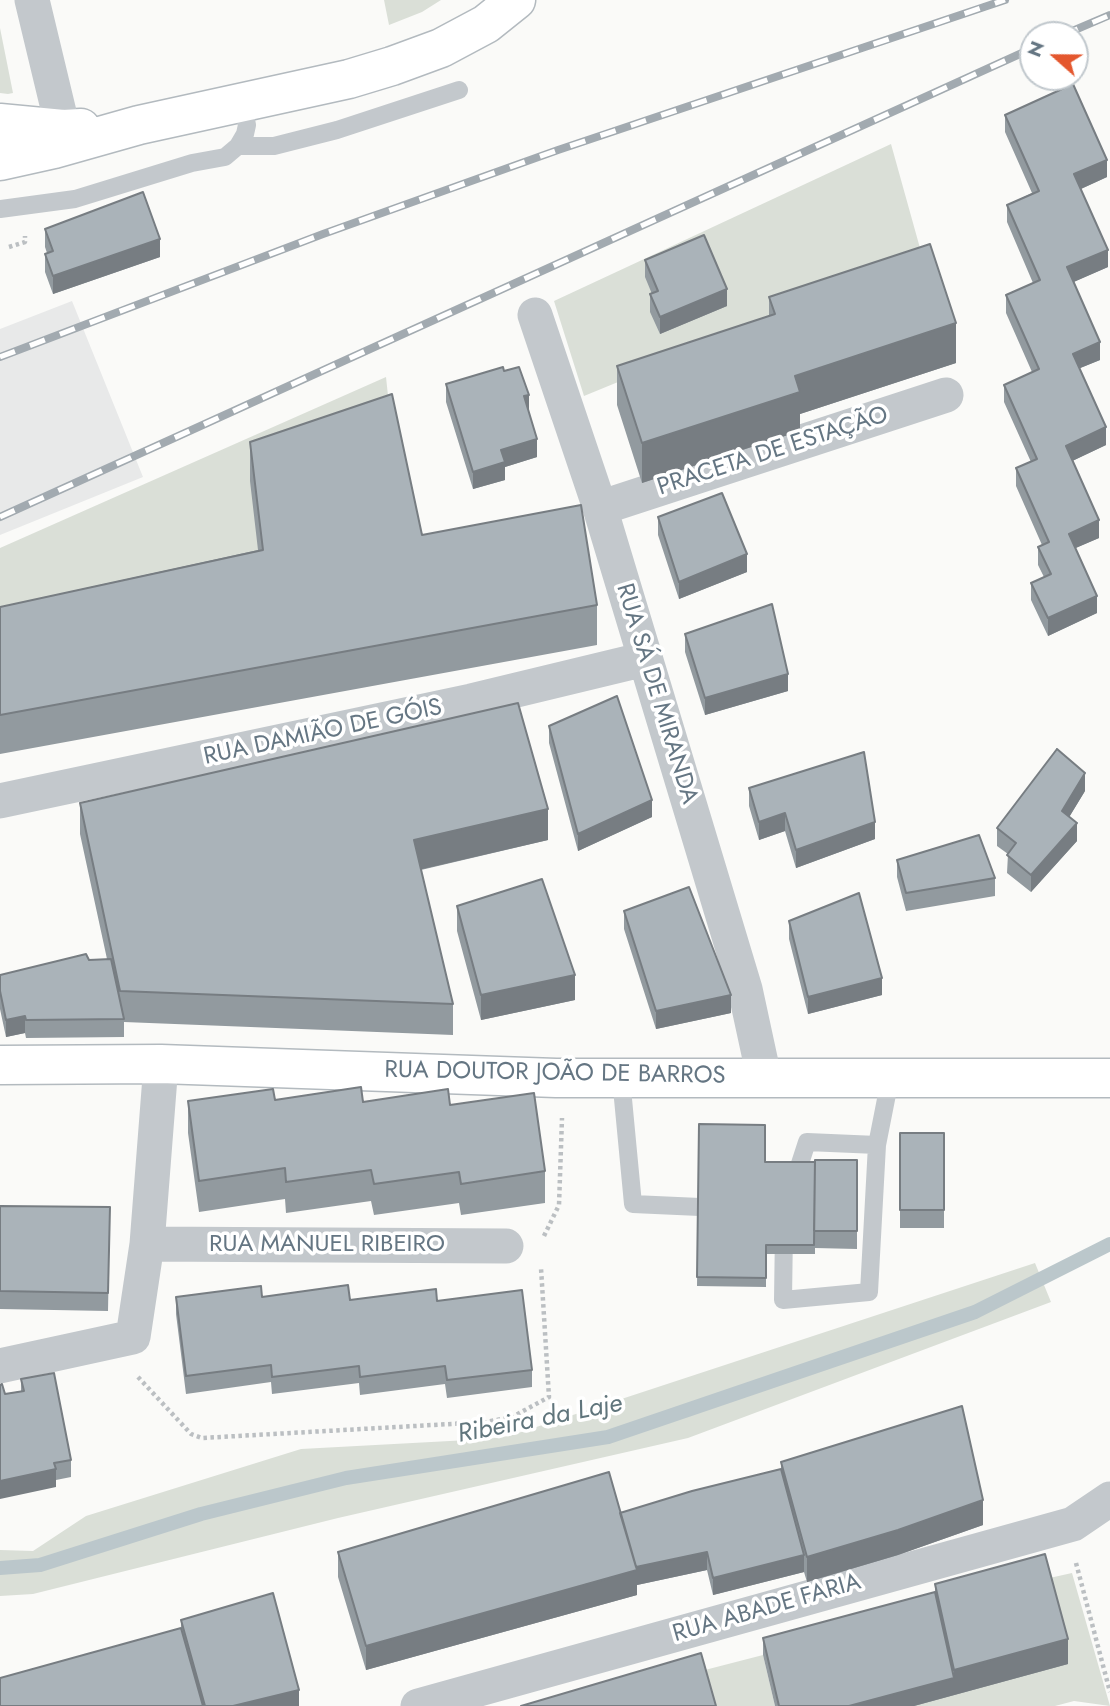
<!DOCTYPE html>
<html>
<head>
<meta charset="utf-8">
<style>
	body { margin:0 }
	#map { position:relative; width:1110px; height:1706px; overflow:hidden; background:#fafaf8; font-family:Jost,sans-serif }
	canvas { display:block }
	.north { position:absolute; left:1019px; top:21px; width:70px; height:70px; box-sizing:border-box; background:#fff; border:2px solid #c1c8cd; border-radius:50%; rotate:291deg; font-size:19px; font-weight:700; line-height:28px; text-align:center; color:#657683 }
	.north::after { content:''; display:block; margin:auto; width:24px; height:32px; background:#e4572e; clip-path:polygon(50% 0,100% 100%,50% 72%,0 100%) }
</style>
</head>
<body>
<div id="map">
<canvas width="1110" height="1706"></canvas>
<div class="north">N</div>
</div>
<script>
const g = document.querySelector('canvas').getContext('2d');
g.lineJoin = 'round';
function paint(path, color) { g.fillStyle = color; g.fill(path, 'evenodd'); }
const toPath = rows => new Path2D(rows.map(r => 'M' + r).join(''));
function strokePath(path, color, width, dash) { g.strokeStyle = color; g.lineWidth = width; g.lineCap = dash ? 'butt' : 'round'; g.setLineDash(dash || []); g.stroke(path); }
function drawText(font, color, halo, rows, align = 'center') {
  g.font = font + ' Jost,sans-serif'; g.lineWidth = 7; g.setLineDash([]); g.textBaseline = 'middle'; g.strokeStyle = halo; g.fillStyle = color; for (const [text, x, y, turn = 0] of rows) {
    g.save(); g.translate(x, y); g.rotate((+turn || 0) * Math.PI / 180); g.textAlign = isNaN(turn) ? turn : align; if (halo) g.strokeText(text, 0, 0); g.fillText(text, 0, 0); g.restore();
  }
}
const built = toPath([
	[72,301,143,477,0,535,0,329]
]);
const green = toPath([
	[384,0,441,0,422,12,389,25],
	[0,28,13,93,8,94,0,93],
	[891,144,930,284,764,322,584,396,554,301],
	[386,377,392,433,263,589,0,647,0,548],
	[1035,1263,1051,1302,688,1438,338,1518,33,1594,0,1596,0,1550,33,1551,86,1516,301,1449,487,1439,509,1436],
	[1072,1573,1110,1706,1074,1701,1055,1706,913,1706,1045,1579],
	[763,1655,775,1706,711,1706,701,1671]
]);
const stream = toPath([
	[0,1568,40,1565,201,1514,346,1478,608,1437,975,1312,1110,1244]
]);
const path = toPath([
	[9,247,25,242,25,236],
	[544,1236,559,1205,562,1118],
	[138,1377,191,1434,202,1438,486,1422,512,1417,549,1397,541,1268],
	[1076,1563,1110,1692]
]);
const lane = toPath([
	[238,146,274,146,337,130,459,90],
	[0,209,75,199,192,163,225,157,238,146,245,134,247,125,242,102],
	[621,1078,633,1204,722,1208],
	[794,1182,807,1142,877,1145,890,1079],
	[784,1230,783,1300,869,1292,877,1145]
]);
const street = toPath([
	[32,0,63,129],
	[535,315,600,508,745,989,764,1077],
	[600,508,946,395],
	[0,801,471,701,645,659],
	[147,1244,506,1246],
	[0,1366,133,1337,147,1244,161,1064],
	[418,1706,1073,1524,1110,1499]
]);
const secondary = toPath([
	[0,123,63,129,81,128],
	[0,161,54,149,139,125,349,79,392,66,441,48,486,24,516,0],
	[0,1065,161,1064,556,1078,1110,1078]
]);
const rail = toPath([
	[1063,35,1110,15],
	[0,357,323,234,558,150,1005,0],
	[0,517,1033,48]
]);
const wall = toPath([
	[1005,115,1107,177,1081,189,1108,267,1073,282,1100,360,1080,368,1106,445,1072,461,1099,538,1075,548,1097,613,1048,636,1031,600,1031,583,1044,577,1038,565,1038,547,1042,545,1016,486,1016,468,1031,462,1004,402,1004,385,1032,372,1006,313,1006,295,1033,283,1007,222,1007,205,1032,193,1005,132],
	[45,229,160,257,53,294,45,272,45,254,47,253,45,247],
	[645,260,727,306,660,334,650,312,650,294,652,294,645,277],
	[769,297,956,363,800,414,800,431,642,483,617,405,617,366,769,316],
	[504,371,529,413,537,457,505,467,505,480,473,489,446,402,446,384],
	[250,442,422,535,597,605,597,645,0,754,0,607,258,550,250,481],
	[658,517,747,572,679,599,658,535],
	[685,634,788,691,705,715,685,652],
	[549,726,652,817,578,851,549,743],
	[749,788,875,839,796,868,785,831,759,840,749,806],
	[1085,791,1069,817,1077,841,1031,892,1007,873,1008,854,997,846,997,828],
	[80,803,548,840,421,870,453,1004,453,1035,124,1022,124,1037,26,1038,25,1033,6,1037,0,1009,0,975,89,960,107,959,80,834],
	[897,860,995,878,995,896,906,911,897,877],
	[457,906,575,1000,481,1020,457,931],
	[624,911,731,1013,656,1029,624,929],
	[789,921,882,995,808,1014,789,939],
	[275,1100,450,1105,545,1171,545,1203,461,1215,459,1203,374,1215,371,1201,286,1213,285,1199,199,1212,188,1133,188,1101],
	[699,1124,765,1162,815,1162,857,1160,857,1249,815,1248,815,1254,766,1254,766,1287,697,1286],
	[900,1133,944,1133,944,1228,900,1228],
	[0,1206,110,1207,108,1311,0,1309],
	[176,1297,262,1297,437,1301,532,1370,532,1387,447,1398,445,1384,360,1395,359,1383,272,1394,271,1382,186,1394,176,1314],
	[21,1379,71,1460,71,1477,56,1480,56,1487,5,1394,21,1391],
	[781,1462,983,1525,898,1555,807,1582,804,1572,713,1595,707,1570,637,1585,637,1595,366,1670,338,1577,338,1552,620,1513,781,1469],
	[935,1584,1068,1664,914,1706,775,1706,763,1655,763,1638,935,1592],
	[181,1620,299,1706,0,1706,181,1628]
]);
const shadedWall = toPath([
	[1107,160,1107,177,1074,192,1074,174],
	[160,239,160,257,53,294,53,276],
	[1108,250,1108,267,1067,285,1067,267],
	[727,289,727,306,660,334,660,317],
	[956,323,956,363,800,414,800,431,642,483,642,443,795,376],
	[1100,342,1100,360,1073,371,1073,354],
	[529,395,529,413,524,396],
	[1106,427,1106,445,1066,464,1066,446],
	[537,439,537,457,505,467,505,480,473,489,473,472,501,450],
	[1099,520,1099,538,1069,551,1069,534],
	[747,554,747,572,679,599,679,582],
	[1097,596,1097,613,1048,636,1048,618],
	[788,674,788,691,705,715,705,698],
	[1085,773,1085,791,1062,829,1062,811],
	[652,800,652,817,578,851,578,834],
	[548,809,548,840,414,871,414,840],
	[785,813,785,831,759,840,759,822],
	[875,822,875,839,796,868,796,850],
	[1077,823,1077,841,1031,892,1031,875],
	[575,975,575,1000,481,1020,481,995],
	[882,978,882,995,808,1014,808,997],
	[731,995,731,1013,656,1029,656,1011],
	[25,1016,25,1033,6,1037,6,1020],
	[56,1469,56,1487,0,1499,0,1481],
	[983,1500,983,1525,898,1555,807,1582,807,1557],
	[707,1552,707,1570,637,1585,637,1595,366,1670,366,1646,633,1568],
	[804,1555,804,1572,713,1595,713,1578],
	[1068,1639,1068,1664,914,1706,849,1706,954,1678,954,1670],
	[299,1690,299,1706,233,1706]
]);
const building = toPath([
	[1073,84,1107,160,1074,174,1108,250,1067,267,1100,342,1073,354,1106,427,1066,446,1099,520,1069,534,1097,596,1048,618,1031,583,1051,574,1038,547,1049,542,1016,468,1037,459,1004,385,1039,369,1006,295,1040,280,1007,205,1039,191,1005,115,1073,84],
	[143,192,160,239,53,276,45,254,53,251,45,229,143,192],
	[704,235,727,289,660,317,650,294,658,291,645,260,704,235],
	[930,244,956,323,795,376,800,392,642,443,617,366,775,314,769,297,930,244],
	[503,367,504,371,519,367,529,395,524,396,537,439,501,450,505,462,473,472,446,384,503,367],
	[392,394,422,535,581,505,597,605,0,715,0,607,263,550,250,442,392,394],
	[722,493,747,554,679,582,658,517,722,493],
	[772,604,788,674,705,698,685,634,772,604],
	[617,696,652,800,578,834,549,726,617,696],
	[518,703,548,809,414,840,453,1004,120,991,80,803,518,703],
	[1057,749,1085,773,1062,811,1077,823,1031,875,1007,855,1016,843,997,828,1057,749],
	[864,752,875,822,796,850,785,813,759,822,749,788,864,752],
	[979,835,995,878,906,893,897,860,979,835],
	[542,879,575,975,481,995,457,906,542,879],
	[689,887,731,995,656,1011,624,911,689,887],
	[859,893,882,978,808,997,789,921,859,893],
	[86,954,89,960,111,959,124,1019,26,1020,25,1016,6,1020,0,991,0,975,86,954],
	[361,1087,363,1102,448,1089,450,1105,534,1093,545,1171,461,1184,459,1172,374,1184,371,1170,286,1182,285,1168,199,1181,188,1101,273,1089,275,1100,361,1087],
	[699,1124,765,1125,765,1162,815,1162,814,1245,766,1245,766,1278,697,1277,699,1124],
	[900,1133,944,1133,944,1210,900,1210,900,1133],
	[815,1160,857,1160,857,1231,814,1231,815,1160],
	[0,1206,110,1207,108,1293,0,1291,0,1206],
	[348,1285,350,1300,436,1289,437,1301,522,1290,532,1370,447,1380,445,1366,360,1377,359,1366,272,1377,271,1365,186,1376,176,1297,261,1286,262,1297,348,1285],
	[54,1373,71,1460,54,1463,56,1469,0,1481,0,1385,2,1384,5,1394,24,1391,21,1379,54,1373],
	[962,1406,983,1500,898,1530,807,1557,781,1462,962,1406],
	[781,1469,804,1555,713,1578,707,1552,636,1567,620,1513,692,1491,781,1469],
	[609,1472,637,1570,366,1646,338,1552,609,1472],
	[1045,1554,1068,1639,954,1670,935,1584,1045,1554],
	[935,1592,954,1678,849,1706,779,1706,763,1638,935,1592],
	[273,1593,299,1690,233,1706,205,1706,181,1620,273,1593],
	[181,1628,203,1706,0,1706,0,1678,181,1628],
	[701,1653,716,1706,521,1706,701,1653]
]);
const streetNames = [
	["PRACETA DE ESTAÇÃO",773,452,-18],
	["RUA SÁ DE MIRANDA",656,694,73],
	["RUA DAMIÃO DE GÓIS",323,733,-12],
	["RUA DOUTOR JOÃO DE BARROS",555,1074,1],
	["RUA MANUEL RIBEIRO",327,1245],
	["RUA ABADE FARIA",767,1609,-16]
];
const waterNames = [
	["Ribeira da Laje",540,1420,-11]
];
paint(built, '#e8e9e9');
paint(green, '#dadfd7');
strokePath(stream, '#bbc7cb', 14);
strokePath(secondary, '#b3babf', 41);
strokePath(path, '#bbbfc2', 4.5, [3.5, 3.5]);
strokePath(lane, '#c3c8cc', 18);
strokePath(street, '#c3c8cc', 35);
strokePath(secondary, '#fff', 38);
strokePath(rail, '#a2aab0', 8);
strokePath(rail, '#fff', 5, [16]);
paint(wall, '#929a9f');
paint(shadedWall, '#777d82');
paint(building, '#aab3b9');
strokePath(building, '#777d82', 2);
drawText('24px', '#657683', '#fff', streetNames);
drawText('italic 26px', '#60757c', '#fff', waterNames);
</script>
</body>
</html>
